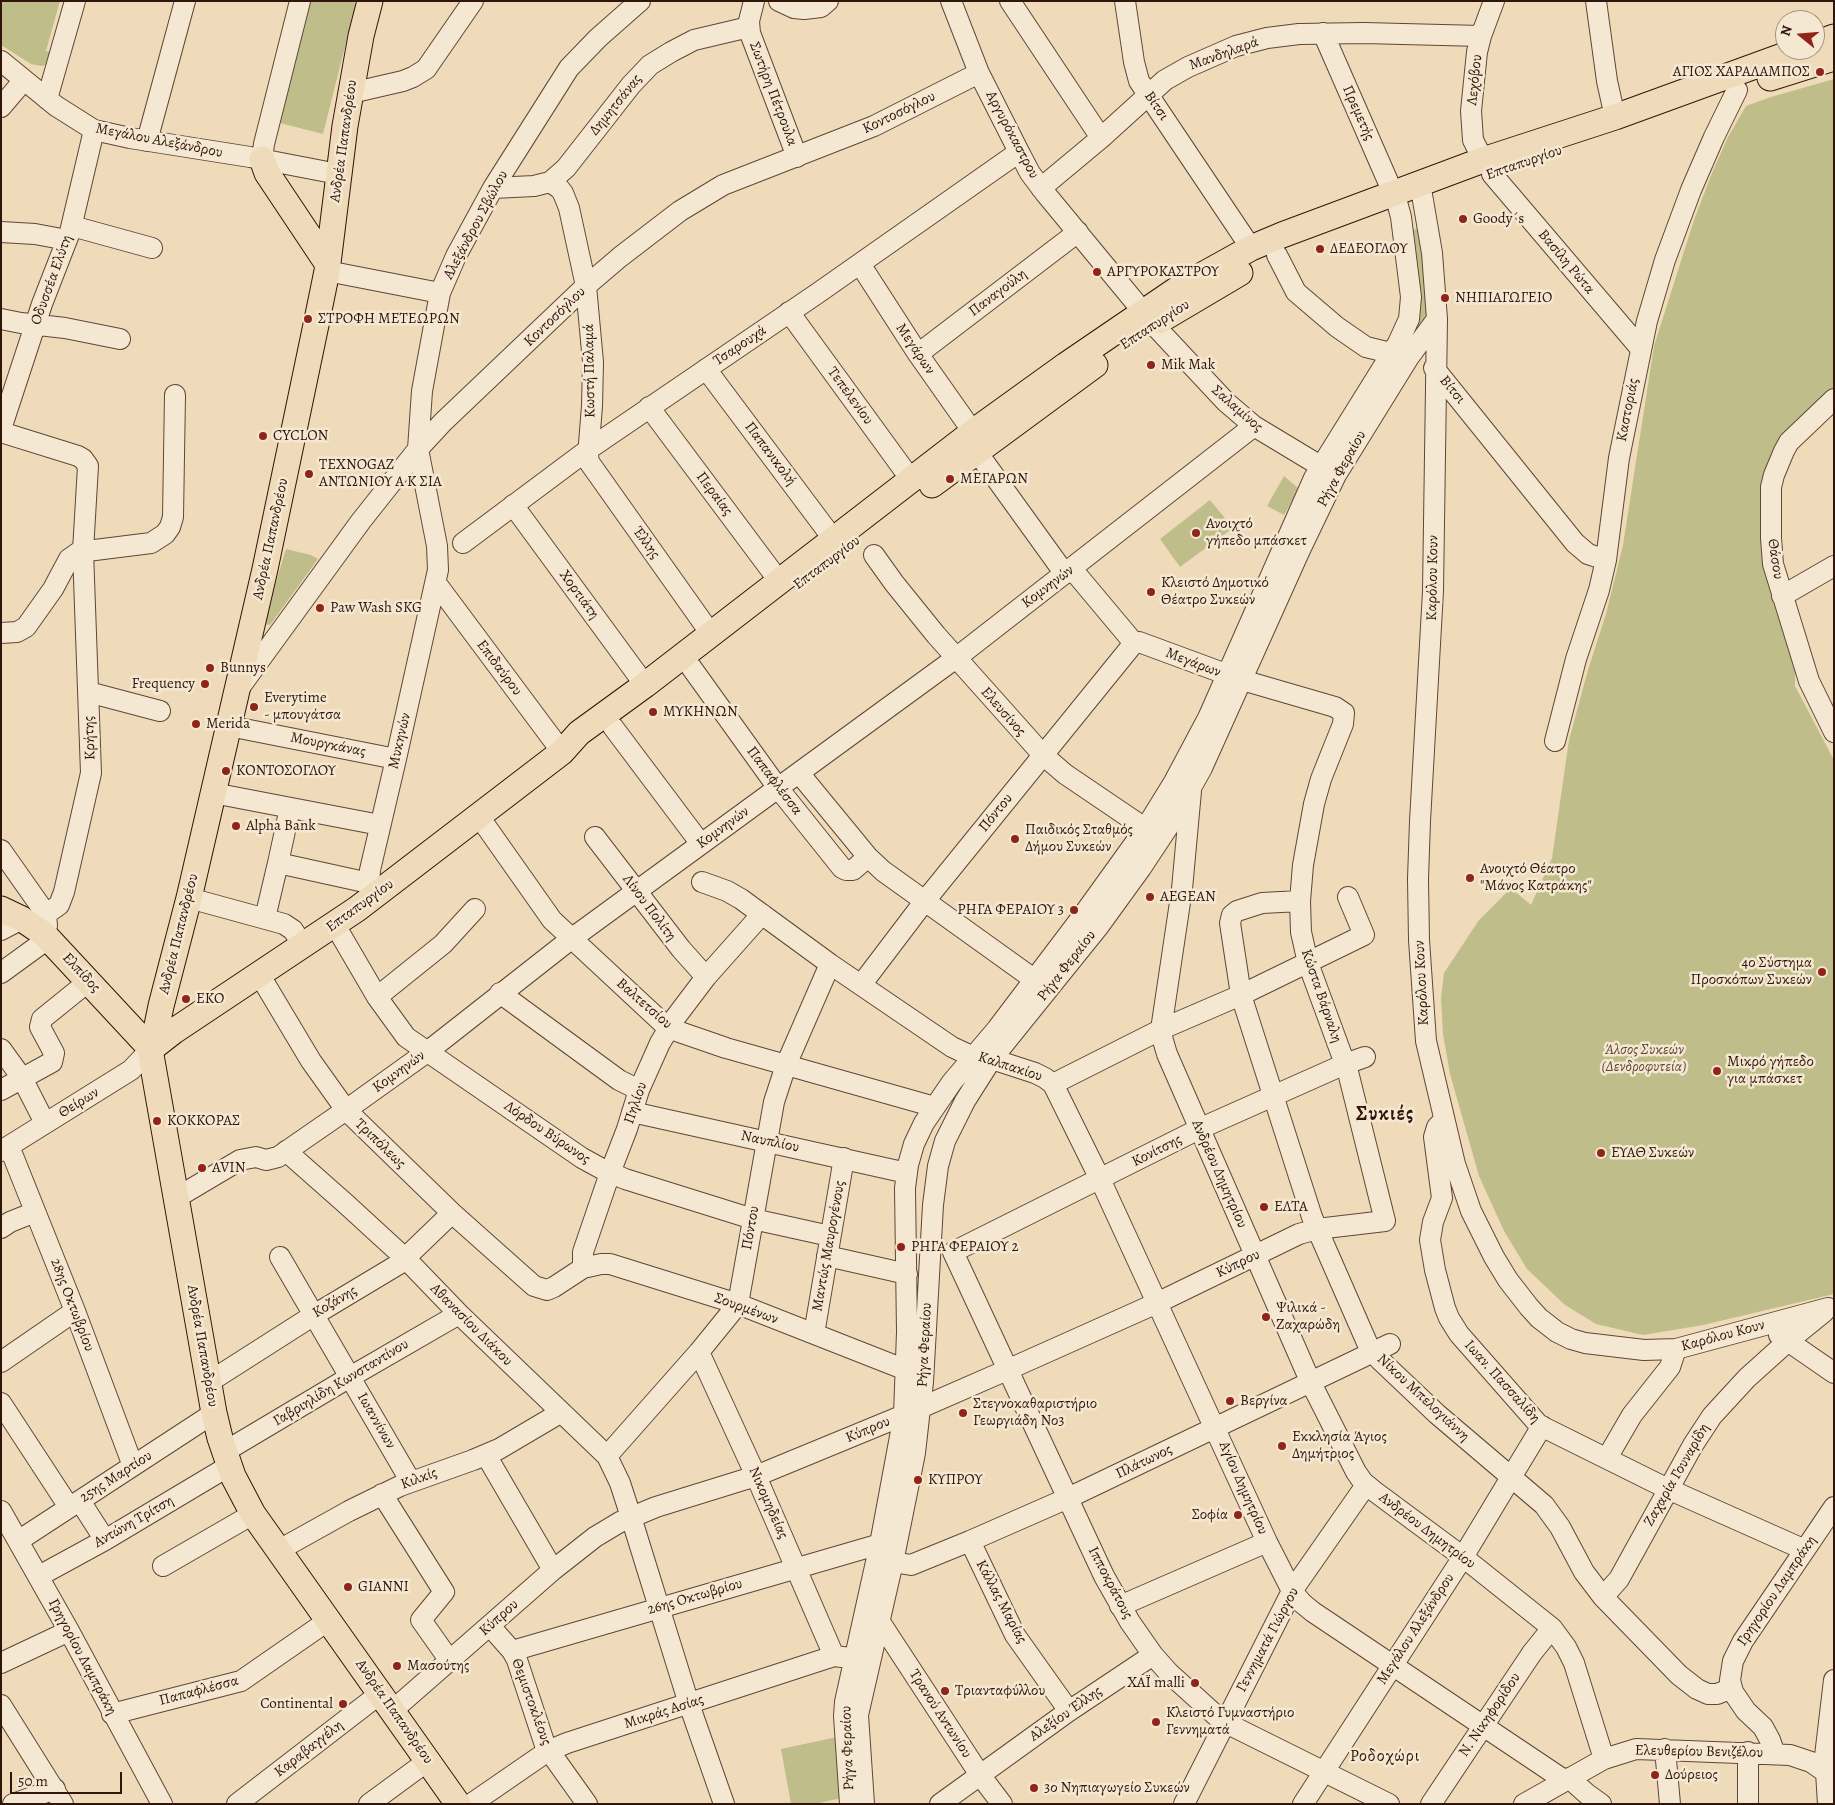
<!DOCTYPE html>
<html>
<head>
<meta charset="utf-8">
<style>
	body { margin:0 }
	#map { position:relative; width:1835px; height:1805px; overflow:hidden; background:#efdbb9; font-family:Alegreya,serif }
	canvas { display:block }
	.frame { position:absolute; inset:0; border:2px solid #30150a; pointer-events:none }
	.north { position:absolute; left:1775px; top:10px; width:50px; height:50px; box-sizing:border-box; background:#f5e8d2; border:1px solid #a69482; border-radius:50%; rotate:287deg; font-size:14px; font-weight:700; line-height:20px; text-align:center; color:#30150a }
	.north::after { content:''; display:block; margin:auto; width:18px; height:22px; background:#8f2418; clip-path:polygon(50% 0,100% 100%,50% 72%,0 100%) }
	.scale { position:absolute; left:10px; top:1772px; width:112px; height:22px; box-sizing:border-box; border:2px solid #30150a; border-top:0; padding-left:6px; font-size:15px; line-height:18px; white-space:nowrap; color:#30150a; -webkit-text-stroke:4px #f5e8d2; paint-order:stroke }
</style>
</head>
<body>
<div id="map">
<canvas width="1835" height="1805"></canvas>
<div class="frame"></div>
<div class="north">N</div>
<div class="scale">50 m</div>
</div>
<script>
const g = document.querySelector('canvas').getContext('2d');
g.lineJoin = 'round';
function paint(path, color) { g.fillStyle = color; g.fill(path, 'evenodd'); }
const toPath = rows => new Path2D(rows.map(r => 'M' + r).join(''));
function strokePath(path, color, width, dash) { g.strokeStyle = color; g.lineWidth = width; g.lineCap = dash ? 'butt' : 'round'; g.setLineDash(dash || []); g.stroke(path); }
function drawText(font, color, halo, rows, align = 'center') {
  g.font = font + ' Alegreya,serif'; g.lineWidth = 5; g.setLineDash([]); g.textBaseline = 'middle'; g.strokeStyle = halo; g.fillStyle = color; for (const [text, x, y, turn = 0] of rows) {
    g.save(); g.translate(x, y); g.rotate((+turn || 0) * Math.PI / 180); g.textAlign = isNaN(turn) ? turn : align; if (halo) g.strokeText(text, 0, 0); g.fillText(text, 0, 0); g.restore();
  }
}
const green = toPath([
	[1,1,60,1,46,51,53,53,50,64,41,66,31,64,1,45],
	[307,1,349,1,356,3,323,134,276,122],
	[1834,79,1834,390,1769,464,1795,662,1795,686,1834,760,1834,1294,1703,1325,1643,1335,1596,1324,1565,1305,1527,1269,1504,1231,1479,1176,1450,1074,1443,1034,1441,998,1444,973,1479,920,1511,888,1531,905,1552,858,1569,740,1588,670,1606,614,1623,545,1654,346,1694,220,1712,173,1728,137,1746,106,1771,97],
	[1419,228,1428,289,1428,315,1409,346,1420,290,1413,230],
	[1284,476,1299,489,1284,515,1267,506],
	[1210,500,1233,528,1180,567,1160,539],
	[286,549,311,555,318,559,270,625,263,624],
	[837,1737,841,1798,815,1804,791,1804,781,1749]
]);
const minor = toPath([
	[754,1,749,21,750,33,797,157],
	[779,1,794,8,804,9,821,7,828,1],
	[951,1,979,73,1019,152,1030,173,1045,193,1154,325,1226,402,1254,426,1332,473],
	[1010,1,1101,138],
	[1125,1,1134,62,1139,81,1251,248],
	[1596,1,1607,81,1615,117],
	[1,61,56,106,94,130,130,138,250,157,338,174],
	[351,93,403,81,413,77,426,69,473,1],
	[47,99,75,1],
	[1,107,24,80],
	[147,141,185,1],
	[262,159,264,144,300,1],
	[1483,160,1473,140,1471,111,1477,52,1481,36,1494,1],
	[1492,174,1641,349],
	[550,182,559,188,563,193,569,208,586,286,593,362,592,406,588,456,589,462,711,634],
	[493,188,534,186,550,182,566,168,631,85,650,65,671,52,694,40,749,27],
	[1041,188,1101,138,1165,80,1188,67,1236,46,1267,38,1299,34,1364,33,1481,36],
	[72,226,152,248],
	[1,232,35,234,67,240],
	[1277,255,1296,292,1337,327,1366,347,1403,356],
	[860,264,918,354,973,432],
	[327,271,440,293],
	[789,312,912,481],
	[1,319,21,323,65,328,120,339],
	[1437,319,1433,591,1420,821,1418,879,1419,940,1426,1041,1455,1164,1471,1211,1494,1257,1508,1280,1529,1307,1539,1318,1557,1332,1571,1339,1585,1343,1644,1350,1676,1349,1828,1308],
	[918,354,1078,232],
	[1434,368,1575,543,1588,554,1606,560],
	[706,369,834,540],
	[1834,399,1789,442,1784,451,1774,475,1771,487,1771,538,1773,564,1809,681,1834,732],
	[649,407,779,581],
	[1,429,42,304,70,232,94,130],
	[1,432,78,456,83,459,88,466,83,551,91,773,64,892,59,905,46,914],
	[977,452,1065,574],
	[513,505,645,685],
	[463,543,589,449,818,293,1019,152],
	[874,555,894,583,936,635,1043,755,1065,774,1155,835],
	[436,583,562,752],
	[1782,596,1834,566],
	[1,633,17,632,26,627,53,589,69,559,79,552,151,543,165,534,170,527,173,517,175,395],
	[691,667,778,788,842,868,846,870,853,870,868,857],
	[240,687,361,521,418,449,443,422,586,286,620,257,680,211,723,185,874,126,979,73],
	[88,692,160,711],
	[229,726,396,759],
	[613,727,701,844],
	[1555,741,1576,659,1599,590,1606,560,1619,458,1647,321,1665,260,1691,190,1714,137,1737,90],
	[799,773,868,857,883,871,1035,980],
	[1191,791,1182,889,1162,1023,1162,1037,1167,1054,1311,1383,1356,1472,1363,1482,1374,1491,1463,1557,1552,1628,1566,1647,1574,1663,1604,1759],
	[213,793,380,825],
	[478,815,552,920,668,1028,726,1048,935,1107],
	[595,837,681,949,706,977],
	[1,850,46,914,47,926],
	[278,863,290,808],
	[702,882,727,891,741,899,830,964,952,1047,967,1054,998,1061,1035,1073,1045,1078,1053,1084,1100,1179,1267,1542,1292,1591,1302,1603,1313,1612,1564,1780],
	[374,897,369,888,370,870,396,759,438,570,437,546,418,449,422,391,440,293,456,256,493,188,569,68,598,38,640,1],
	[189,898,284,924,293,930,303,946],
	[1300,901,1262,903,1237,911,1232,915,1230,923,1241,995,1312,1217,1368,1345,1380,1360,1437,1414,1544,1505,1560,1527,1584,1572,1603,1597,1679,1675,1697,1689,1708,1694,1717,1694,1732,1688],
	[265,918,278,863,369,883],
	[335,925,377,997,406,1037,582,1158,604,1170,625,1179,753,1219,830,1236],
	[1,930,22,919],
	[1,973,49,938],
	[259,974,311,1061,346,1110,452,1213,534,1286,547,1290,554,1287,583,1268,601,1264,610,1264,738,1304,906,1370],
	[861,985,924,902,1134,643],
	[500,993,619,1080,639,1090],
	[377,997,443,944,475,909],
	[1,1049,22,1078,45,1123],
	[1365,1057,1345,1064,1199,1129,953,1252,1104,1576,1130,1622,1153,1655,1169,1673,1222,1721,1389,1804],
	[1053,1084,1162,1029,1241,995,1364,935,1348,897],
	[1,1090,52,1062,54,1053,40,1027,42,1019,89,981],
	[632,1112,907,1173],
	[1444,1120,1437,1127,1434,1137,1442,1198,1433,1222,1430,1240,1435,1270,1445,1308,1449,1318,1459,1334,1539,1425,1668,1489,1805,1550],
	[9,1146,75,1311,133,1466],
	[1,1151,131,1070,151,1049],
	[286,1151,346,1204,406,1259,459,1314,607,1456,620,1483,631,1517,689,1704,724,1804],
	[176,1198,240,1160,256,1157,266,1160,278,1157,346,1110,427,1052,571,939,956,658,1254,426],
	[1,1228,10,1222,35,1212],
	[827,1256,907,1274],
	[280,1257,411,1482],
	[583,1268,583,1252,610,1173,627,1129,639,1090,660,1043,675,1018,706,977,762,914],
	[814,1334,844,1158],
	[1779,1335,1834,1373],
	[699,1352,756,1476,834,1656],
	[1,1362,75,1311],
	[209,1382,314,1315,399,1264,452,1213],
	[1,1403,69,1507],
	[224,1452,350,1377,459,1314],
	[486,1455,553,1570],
	[607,1456,699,1352,738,1304,774,1102,786,1065,830,964],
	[1607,1458,1632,1415,1670,1367,1676,1349],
	[382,1494,444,1592,421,1620,450,1661],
	[80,1501,105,1540],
	[1,1511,69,1631,162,1804],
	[18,1541,214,1413],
	[970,1541,1015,1635,1069,1711],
	[279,1550,349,1511,400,1486,473,1460,499,1449,560,1413],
	[893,1562,911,1565,970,1541,1068,1498,1390,1344],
	[163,1566,253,1514],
	[39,1576,105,1540,229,1466],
	[1603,1597,1619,1579,1693,1445,1712,1416,1747,1378,1787,1342,1824,1312],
	[1120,1606,1267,1542],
	[880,1622,980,1775,1002,1804],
	[490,1626,512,1651,517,1660,545,1745,587,1804],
	[512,1651,880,1544],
	[1,1663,69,1631],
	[1,1705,63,1804],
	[393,1710,553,1570,595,1537,620,1522,656,1507,756,1476,904,1415,1007,1370,1157,1303,1299,1234,1317,1229,1385,1221,1348,1072,1308,963,1301,932,1300,901,1303,865,1314,804,1321,779,1343,724,1344,713,1335,707,1242,680,1139,642,1134,643,1072,569],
	[112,1714,241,1681,329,1620],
	[1665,1749,1670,1804],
	[1775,1754,1770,1740,1763,1727,1746,1711,1733,1692,1730,1680,1733,1661,1743,1641,1834,1507],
	[1569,1778,1587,1794,1601,1804],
	[13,1804,55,1789],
	[237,1804,381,1693],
	[369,1804,429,1760],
	[471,1804,548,1751,567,1743,834,1656,867,1660],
	[850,1804,844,1716,845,1702,880,1544,904,1415,907,1332,905,1188,908,1165,914,1144,924,1123,952,1082,997,1029,1078,922,1145,829,1174,782,1208,718,1314,478,1398,343,1409,319,1411,297,1401,217,1397,202,1323,33],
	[864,1804,858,1715,893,1562,915,1453,923,1382,933,1205,938,1166,945,1141,965,1101,991,1060,1099,926,1141,868,1174,818,1202,768,1300,550,1336,475,1409,357,1437,319,1432,253,1420,183],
	[940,1804,1069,1711,1153,1655],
	[1184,1804,1292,1591,1366,1485],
	[1303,1804,1463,1557,1542,1426],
	[1431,1804,1532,1653,1552,1628],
	[1524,1804,1604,1759,1636,1749,1790,1755,1811,1762,1834,1778],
	[1748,1804,1748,1752],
	[1828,1804,1825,1756,1834,1680]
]);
const major = toPath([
	[370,1,361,36,345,126,327,271,317,320,265,569,189,898,161,1006,151,1055,214,1413,220,1438,233,1476,253,1514,458,1804],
	[1815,44,1834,37],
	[1770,78,1834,58],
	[262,159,267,173,327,263],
	[1159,321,1240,273],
	[932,485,1095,365],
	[1,909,22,919,44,934,151,1049],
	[151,1049,174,1031,357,909,562,752,579,733,645,685,973,432,1066,365,1179,288,1251,248,1282,235,1483,160,1615,117,1799,50]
]);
const markers = [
	[1820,72,5,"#8f2418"],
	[1463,219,5,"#8f2418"],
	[1320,249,5,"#8f2418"],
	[1097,272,5,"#8f2418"],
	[1445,298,5,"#8f2418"],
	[308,319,5,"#8f2418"],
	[1151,365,5,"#8f2418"],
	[263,436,5,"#8f2418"],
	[309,474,5,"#8f2418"],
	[950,479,5,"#8f2418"],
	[1196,533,5,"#8f2418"],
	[1151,592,5,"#8f2418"],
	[320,608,5,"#8f2418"],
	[210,668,5,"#8f2418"],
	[205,684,5,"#8f2418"],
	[254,707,5,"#8f2418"],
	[653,712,5,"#8f2418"],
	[196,724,5,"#8f2418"],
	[226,771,5,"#8f2418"],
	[236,826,5,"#8f2418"],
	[1015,839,5,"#8f2418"],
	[1470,878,5,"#8f2418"],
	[1150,897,5,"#8f2418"],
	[1074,910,5,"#8f2418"],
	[1822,972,5,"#8f2418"],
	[186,999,5,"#8f2418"],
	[1717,1071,5,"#8f2418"],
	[157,1121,5,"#8f2418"],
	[1601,1153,5,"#8f2418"],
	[202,1168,5,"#8f2418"],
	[1264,1207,5,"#8f2418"],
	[901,1247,5,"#8f2418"],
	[1266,1317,5,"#8f2418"],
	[1230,1401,5,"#8f2418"],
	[963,1413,5,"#8f2418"],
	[1282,1446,5,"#8f2418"],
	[918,1480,5,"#8f2418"],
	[1238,1515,5,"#8f2418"],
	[348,1587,5,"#8f2418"],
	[397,1666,5,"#8f2418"],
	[1195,1683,5,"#8f2418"],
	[945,1691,5,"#8f2418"],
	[343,1704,5,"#8f2418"],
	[1156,1722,5,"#8f2418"],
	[1655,1775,5,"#8f2418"],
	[1034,1788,5,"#8f2418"]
];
const streetNames = [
	["Μανδηλαρά",1224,54,-20],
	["Λεχόβου",1475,80,-84],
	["Σωτήρη Πέτρουλα",773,94,69],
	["Δημητσάνας",616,105,-51],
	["Βίτσι",1156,106,56],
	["Κοντοσόγλου",899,113,-26],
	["Πρεμετής",1358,113,66],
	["Αργυρόκαστρου",1012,135,62],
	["Μεγάλου Αλεξάνδρου",159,141,11],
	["Ανδρέα Παπανδρέου",344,141,-82],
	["Επταπυργίου",1524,163,-19],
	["Αλεξάνδρου Σβώλου",476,225,-62],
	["Βασίλη Ρώτα",1566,262,50],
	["Οδυσσέα Ελύτη",52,280,-70],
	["Παναγούλη",998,293,-37],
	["Κοντοσόγλου",555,317,-44],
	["Επταπυργίου",1155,325,-33],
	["Τσαρουχά",740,346,-34],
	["Μεγάρων",915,349,56],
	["Κωστή Παλαμά",590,371,-91],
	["Βίτσι",1452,390,51],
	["Τεπελενίου",850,396,54],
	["Σαλαμίνος",1237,409,41],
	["Καστοριάς",1628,410,-79],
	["Παπανικολή",770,454,53],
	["Ρήγα Φεραίου",1342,469,-61],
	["Περαίας",714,494,53],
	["Ανδρέα Παπανδρέου",271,539,-78],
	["Έλλης",646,543,54],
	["Θάσου",1775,559,81],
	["Επταπυργίου",827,563,-37],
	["Καρόλου Κουν",1433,578,-89],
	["Κομνηνών",1048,587,-37],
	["Χορτιάτη",579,595,54],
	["Μεγάρων",1193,663,21],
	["Επιδαύρου",499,668,53],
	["Ελευσίνος",1003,712,49],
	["Κρήτης",90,738,-92],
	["Μυκηνών",400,741,-77],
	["Μουργκάνας",328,745,11],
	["Παπαφλέσσα",774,781,53],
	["Πόντου",996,813,-51],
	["Κομνηνών",723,828,-36],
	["Επταπυργίου",360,906,-36],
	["Λίνου Πολίτη",649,908,53],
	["Ανδρέα Παπανδρέου",179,934,-76],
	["Ρήγα Φεραίου",1067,966,-52],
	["Ελπίδος",81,973,47],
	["Καρόλου Κουν",1422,983,-93],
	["Κώστα Βάρναλη",1321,996,71],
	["Βαλτετσίου",644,1004,41],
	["Καλπακίου",1010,1067,18],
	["Κομνηνών",399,1072,-36],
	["Θείρων",79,1103,-32],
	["Πηλίου",636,1103,-71],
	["Λόρδου Βύρωνος",547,1133,34],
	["Ναυπλίου",770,1142,12],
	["Τριπόλεως",380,1144,44],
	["Κονίτσης",1157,1151,-27],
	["Ανδρέου Δημητρίου",1219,1174,66],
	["Πόντου",751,1228,-80],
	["Μαντώς Μαυρογένους",829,1246,-80],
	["Κύπρου",1238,1264,-26],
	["Κοζάνης",335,1302,-31],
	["28ης Οκτωβρίου",72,1305,69],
	["Σουρμένων",746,1309,20],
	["Αθανασίου Διάκου",471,1325,45],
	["Καρόλου Κουν",1723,1336,-15],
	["Ρήγα Φεραίου",925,1345,-87],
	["Ανδρέα Παπανδρέου",202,1346,80],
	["Ιωαν. Πασσαλίδη",1502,1382,48],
	["Γαβριηλίδη Κωνσταντίνου",341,1383,-31],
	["Νίκου Μπελογιάννη",1423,1398,43],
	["Ιωαννίνων",376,1421,60],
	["Κύπρου",868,1430,-23],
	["Πλάτωνος",1144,1462,-26],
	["Ζαχαρία Γουναρίδη",1677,1475,-60],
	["25ης Μαρτίου",116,1477,-33],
	["Κιλκίς",419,1479,-20],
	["Αγίου Δημητρίου",1243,1488,66],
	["Νικομηδείας",768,1503,66],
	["Αντώνη Τρίτση",134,1522,-30],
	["Ανδρέου Δημητρίου",1427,1531,37],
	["Ιπποκράτους",1110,1583,62],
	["Γρηγορίου Λαμπράκη",1777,1591,-56],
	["26ης Οκτωβρίου",695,1597,-16],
	["Κάλλας Μαρίας",1001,1602,62],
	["Κύπρου",499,1618,-42],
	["Μεγάλου Αλεξάνδρου",1416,1629,-57],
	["Γεννηματά Γιώργου",1268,1640,-62],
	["Γρηγορίου Λαμπράκη",82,1657,62],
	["Παπαφλέσσα",199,1691,-15],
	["Θεμιστοκλέους",531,1702,70],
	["Ανδρέα Παπανδρέου",394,1712,55],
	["Μικράς Ασίας",664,1712,-18],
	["Τρανού Αντωνίου",940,1714,57],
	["Αλεξίου Έλλης",1066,1714,-35],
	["Ν. Νικηφορίδου",1490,1715,-56],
	["Ρήγα Φεραίου",848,1748,-92],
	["Καραβαγγέλη",309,1749,-38],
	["Ελευθερίου Βενιζέλου",1699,1752,1]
];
const poiNames = [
	["ΑΓΙΟΣ ΧΑΡΑΛΑΜΠΟΣ",1810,72,"right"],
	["Goody´s",1473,219],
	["ΔΕΔΕΟΓΛΟΥ",1330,249],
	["ΑΡΓΥΡΟΚΑΣΤΡΟΥ",1107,272],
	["ΝΗΠΙΑΓΩΓΕΙΟ",1455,298],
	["ΣΤΡΟΦΗ ΜΕΤΕΩΡΩΝ",318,319],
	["Mik Mak",1161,365],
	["CYCLON",273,436],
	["TEXNOGAZ",319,465],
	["ΑΝΤΩΝΙΟΥ Α Κ ΣΙΑ",319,482],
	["ΜΕΓΑΡΩΝ",960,479],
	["Ανοιχτό",1206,524],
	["γήπεδο μπάσκετ",1206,541],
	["Κλειστό Δημοτικό",1161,583],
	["Θέατρο Συκεών",1161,600],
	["Paw Wash SKG",330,608],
	["Bunnys",220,668],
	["Frequency",195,684,"right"],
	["Everytime",264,698],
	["- μπουγάτσα",264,715],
	["ΜΥΚΗΝΩΝ",663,712],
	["Merida",206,724],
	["ΚΟΝΤΟΣΟΓΛΟΥ",236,771],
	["Alpha Bank",246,826],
	["Παιδικός Σταθμός",1025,830],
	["Δήμου Συκεών",1025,847],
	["Ανοιχτό Θέατρο",1480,869],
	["\"Μάνος Κατράκης\"",1480,886],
	["AEGEAN",1160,897],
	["ΡΗΓΑ ΦΕΡΑΙΟΥ 3",1064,910,"right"],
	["4ο Σύστημα",1812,963,"right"],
	["Προσκόπων Συκεών",1812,980,"right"],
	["ΕΚΟ",196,999],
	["Μικρό γήπεδο",1727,1062],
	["για μπάσκετ",1727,1079],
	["ΚΟΚΚΟΡΑΣ",167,1121],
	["ΕΥΑΘ Συκεών",1611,1153],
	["AVIN",212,1168],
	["ΕΛΤΑ",1274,1207],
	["ΡΗΓΑ ΦΕΡΑΙΟΥ 2",911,1247],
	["Ψιλικά -",1276,1308],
	["Ζαχαρώδη",1276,1325],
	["Βεργίνα",1240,1401],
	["Στεγνοκαθαριστήριο",973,1404],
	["Γεωργιάδη Νο3",973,1421],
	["Εκκλησία Άγιος",1292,1437],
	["Δημήτριος",1292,1454],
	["ΚΥΠΡΟΥ",928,1480],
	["Σοφία",1228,1515,"right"],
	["GIANNI",358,1587],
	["Μασούτης",407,1666],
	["ΧΑΪ malli",1185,1683,"right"],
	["Τριανταφύλλου",955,1691],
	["Continental",333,1704,"right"],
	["Κλειστό Γυμναστήριο",1166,1713],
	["Γεννηματά",1166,1730],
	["Δούρειος",1665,1775],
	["3ο Νηπιαγωγείο Συκεών",1044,1788]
];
const parkNames = [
	["Άλσος Συκεών",1644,1050],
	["(Δενδροφυτεία)",1644,1067]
];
const neighbourhoodNames = [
	["Ροδοχώρι",1385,1757]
];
const districtNames = [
	["Συκιές",1385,1115]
];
paint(green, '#bfbe8b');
strokePath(minor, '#604636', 22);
strokePath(major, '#30150a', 27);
strokePath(minor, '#f5e8d2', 20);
strokePath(major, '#efdbb9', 25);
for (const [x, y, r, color] of markers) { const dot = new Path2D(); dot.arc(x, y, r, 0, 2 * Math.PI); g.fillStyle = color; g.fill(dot); strokePath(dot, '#f5e8d2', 2); }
drawText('15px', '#30150a', '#f5e8d2', streetNames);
drawText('15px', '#30150a', '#f5e8d2', poiNames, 'left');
drawText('italic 15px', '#5b4831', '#f5e8d2', parkNames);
g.letterSpacing = '1px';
drawText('16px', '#30150a', '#f5e8d2', neighbourhoodNames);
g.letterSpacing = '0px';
g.letterSpacing = '1px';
drawText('bold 20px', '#30150a', '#f5e8d2', districtNames);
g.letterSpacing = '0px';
</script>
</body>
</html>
